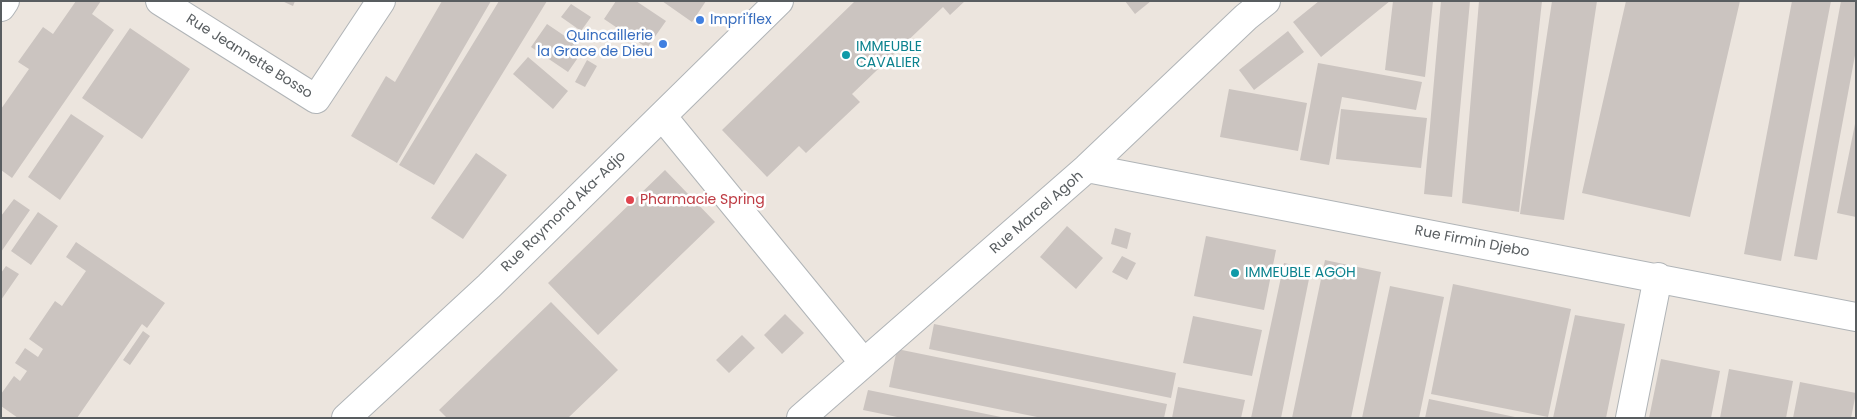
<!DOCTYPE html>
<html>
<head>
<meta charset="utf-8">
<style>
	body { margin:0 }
	#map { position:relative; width:1857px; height:419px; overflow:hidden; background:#ece5de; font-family:Poppins,sans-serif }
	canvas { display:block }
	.frame { position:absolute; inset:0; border:2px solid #585d60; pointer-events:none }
</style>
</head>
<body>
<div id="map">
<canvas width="1857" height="419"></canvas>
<div class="frame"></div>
</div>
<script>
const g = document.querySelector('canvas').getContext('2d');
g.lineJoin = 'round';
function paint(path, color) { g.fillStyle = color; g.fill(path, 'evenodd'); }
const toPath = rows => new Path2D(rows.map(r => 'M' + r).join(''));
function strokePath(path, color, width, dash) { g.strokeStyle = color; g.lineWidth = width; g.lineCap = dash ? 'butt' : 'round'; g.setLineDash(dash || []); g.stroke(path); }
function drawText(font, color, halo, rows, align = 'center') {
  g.font = font + ' Poppins,sans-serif'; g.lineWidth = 5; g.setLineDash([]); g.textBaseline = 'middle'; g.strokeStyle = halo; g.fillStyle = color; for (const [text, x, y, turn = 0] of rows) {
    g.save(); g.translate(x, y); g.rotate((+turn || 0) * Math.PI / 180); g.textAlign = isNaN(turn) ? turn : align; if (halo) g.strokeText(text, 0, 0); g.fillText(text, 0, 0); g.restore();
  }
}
const building = toPath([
	[76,1,101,1,92,14,114,30,12,178,1,170,1,109,29,69,18,62,43,27,53,34],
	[282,1,295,1,293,6],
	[442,1,491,1,397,163,351,136,386,76,395,82],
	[499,1,547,1,434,185,399,165],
	[616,1,636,1,666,21,647,48,604,19],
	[662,1,706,1,692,22],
	[855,1,965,1,950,15,943,7,852,94,860,102,806,153,799,146,767,177,722,130],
	[1125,1,1151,1,1135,14],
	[1319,1,1390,1,1321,57,1293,22],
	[1393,1,1433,1,1425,77,1385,70],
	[1441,1,1470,1,1452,197,1424,194],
	[1479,1,1542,1,1519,212,1462,203],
	[1552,1,1597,1,1564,220,1520,214],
	[1626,1,1740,1,1690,217,1582,193],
	[1792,1,1831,1,1781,261,1744,254],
	[1841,1,1856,1,1856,50,1817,260,1794,256],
	[571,4,591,17,581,31,561,17],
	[547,24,584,49,568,72,531,47],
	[130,28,190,69,142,139,82,98],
	[1288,31,1304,52,1254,90,1239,70],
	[528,57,568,91,553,109,513,74],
	[587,60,597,66,585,87,575,82],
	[1318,63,1422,82,1416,110,1342,97,1329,165,1300,160],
	[1229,89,1307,103,1298,151,1220,137],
	[1341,109,1427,118,1421,168,1336,159],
	[71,114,104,136,60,200,28,177],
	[1855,124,1856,124,1856,217,1837,213],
	[476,153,507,175,463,239,431,218],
	[665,170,715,222,598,335,548,283],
	[14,199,30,210,1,252,1,216],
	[38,212,58,226,31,265,11,251],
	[1067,226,1103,258,1076,289,1040,257],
	[1115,228,1131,233,1127,249,1111,244],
	[1206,236,1276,250,1264,310,1194,296],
	[76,242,165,303,147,328,142,324,77,418,18,418,1,406,1,394,14,376,20,381,27,371,15,363,25,348,38,357,43,349,29,339,55,301,62,306,86,271,66,257],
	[1122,256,1136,263,1127,280,1112,272],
	[1325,260,1381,272,1351,418,1292,418],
	[1284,263,1311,269,1281,418,1251,418],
	[6,266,19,274,1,300,1,273],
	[1453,284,1571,309,1548,417,1431,394],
	[1390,286,1444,297,1419,418,1362,418],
	[551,302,618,370,568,418,447,418,439,410],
	[785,314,804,333,782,354,764,335],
	[1575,315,1625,324,1606,418,1553,418],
	[1193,316,1262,330,1252,376,1183,363],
	[934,324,1176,373,1171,398,929,349],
	[143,331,150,336,130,365,123,360],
	[742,335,755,348,729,373,716,360],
	[897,349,1167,404,1164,418,1042,418,889,387],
	[1661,359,1720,371,1711,418,1649,418],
	[1729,369,1793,381,1786,418,1720,418],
	[1800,382,1856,393,1851,418,1793,418],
	[1178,387,1245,400,1241,418,1172,418],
	[868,390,1001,417,1000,418,902,418,863,410],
	[1429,399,1515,417,1515,418,1425,418]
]);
const minor = toPath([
	[160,1,316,99,381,1],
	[1,7,5,1],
	[662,116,864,363],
	[1087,168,1856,317],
	[346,418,489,286,779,1],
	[801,418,1087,168,1246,17,1266,1],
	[1630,418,1658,277]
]);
const markers = [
	[700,20,5,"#3f7fe0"],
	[663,44,5,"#3f7fe0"],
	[846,55,5,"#0f9aa8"],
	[630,200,5,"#e0444e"],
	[1235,273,5,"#0f9aa8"]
];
const shopNames = [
	["Impri'flex",710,20],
	["Quincaillerie",653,36,"right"],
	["la Grace de Dieu",653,52,"right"]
];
const cultureNames = [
	["IMMEUBLE",856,47],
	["CAVALIER",856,63],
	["IMMEUBLE AGOH",1245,273]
];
const streetNames = [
	["Rue Jeannette Bosso",249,57,32],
	["Rue Raymond Aka-Adjo",564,212,-44],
	["Rue Marcel Agoh",1037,213,-41],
	["Rue Firmin Djebo",1472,242,11]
];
const healthNames = [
	["Pharmacie Spring",640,200]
];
paint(building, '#cbc4c0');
strokePath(minor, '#b0b4b7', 30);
strokePath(minor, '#fff', 28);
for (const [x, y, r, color] of markers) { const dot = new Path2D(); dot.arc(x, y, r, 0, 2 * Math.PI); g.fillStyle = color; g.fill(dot); strokePath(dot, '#fff', 2); }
drawText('14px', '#366cbe', '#fff', shopNames, 'left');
drawText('14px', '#0d838f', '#fff', cultureNames, 'left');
drawText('14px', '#585d60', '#fff', streetNames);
drawText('14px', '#be3a42', '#fff', healthNames, 'left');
</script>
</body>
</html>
